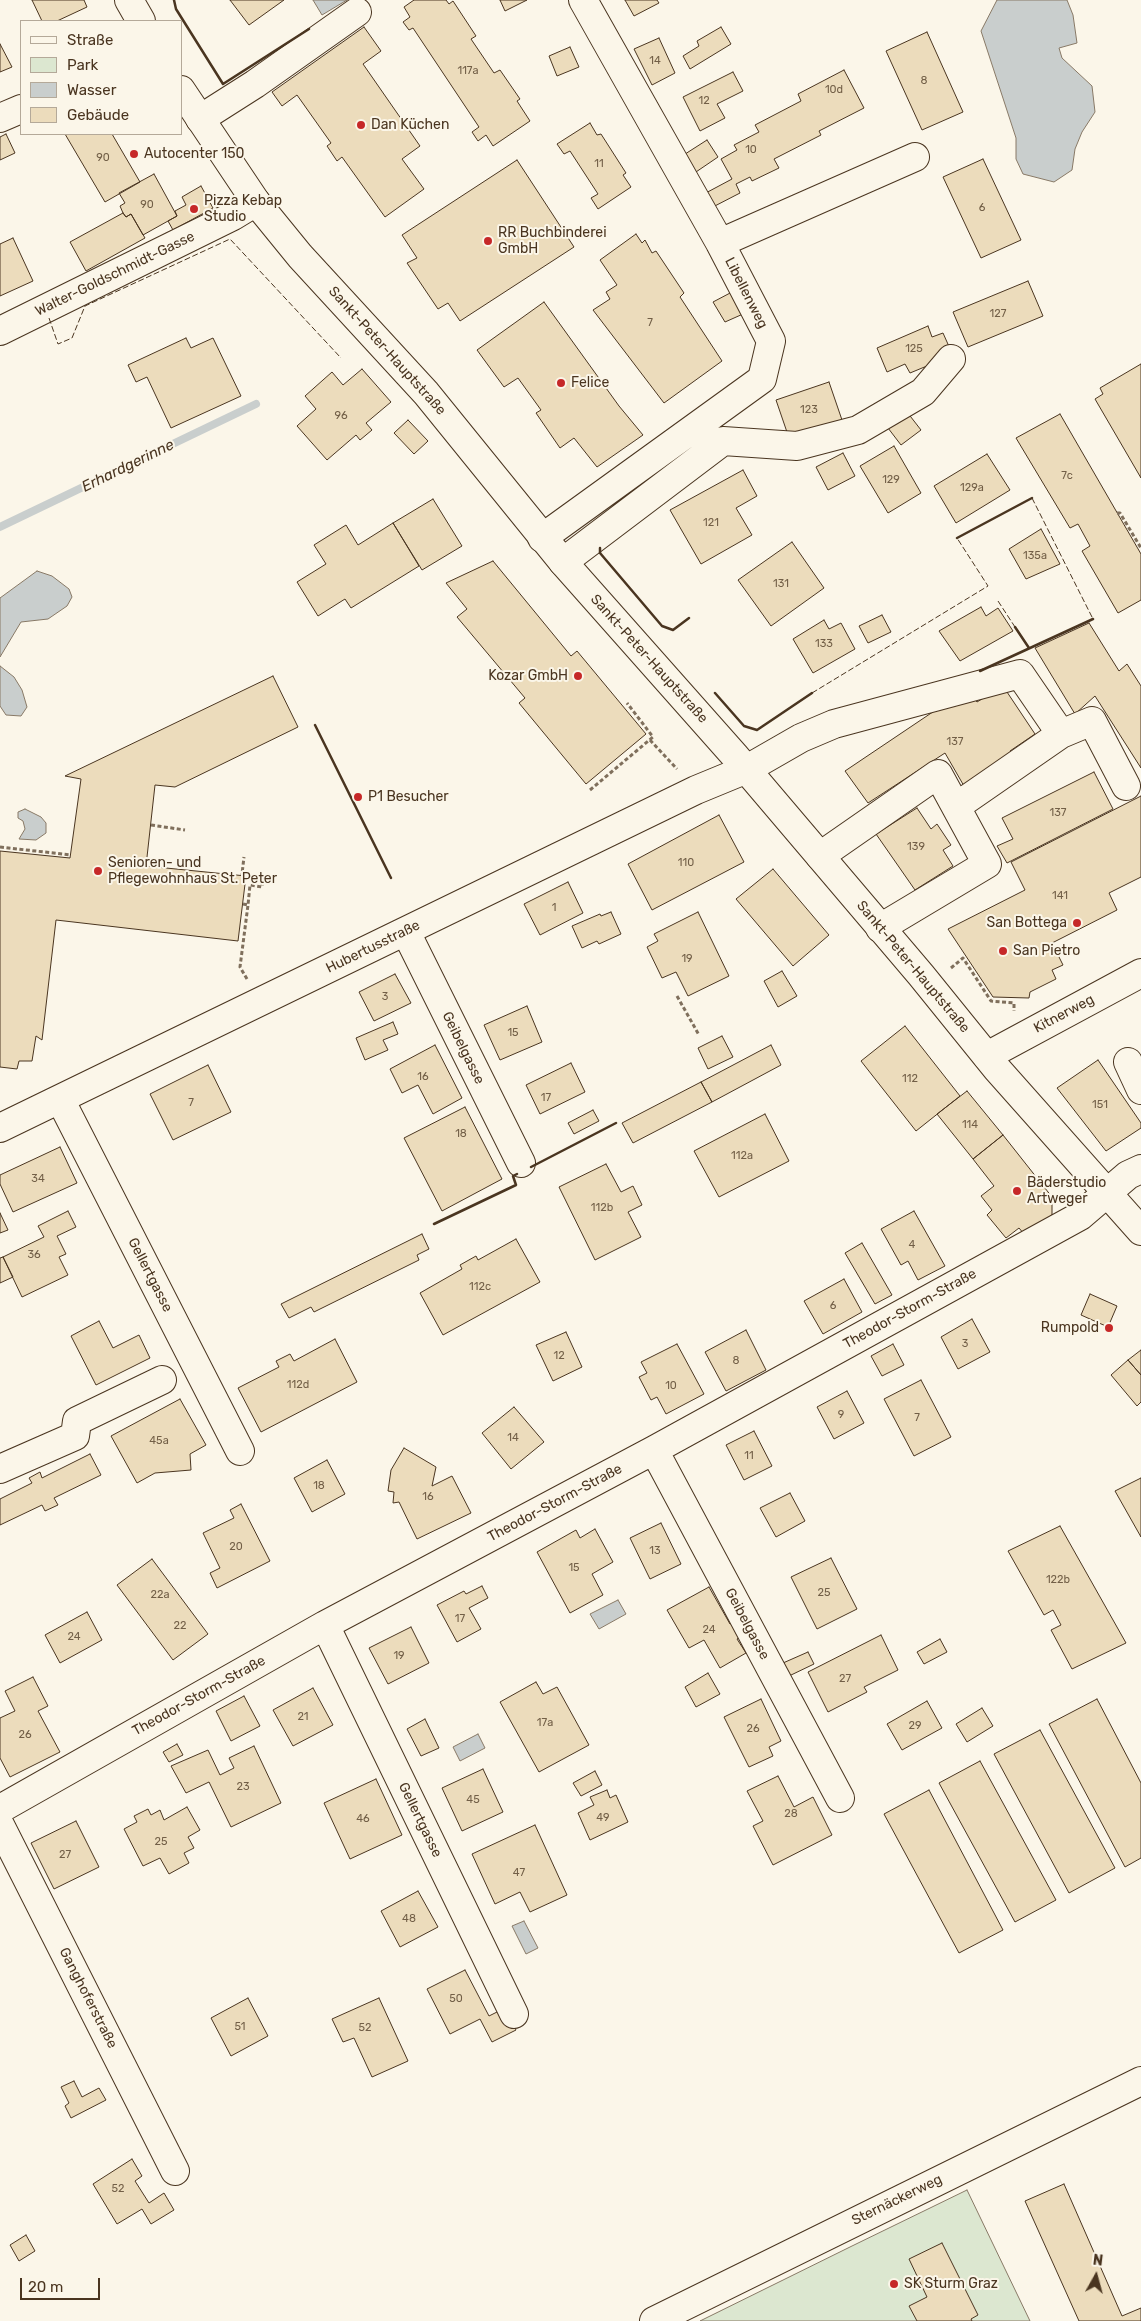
<!DOCTYPE html>
<html>
<head>
<meta charset="utf-8">
<style>
	body { margin:0 }
	#map { position:relative; width:1141px; height:2321px; overflow:hidden; background:#fbf6e9; font-family:Rubik,sans-serif }
	canvas { display:block }
	.legend { position:absolute; left:20px; top:20px; width:162px; height:115px; box-sizing:border-box; background:#fbf6e9; border:1px solid #b4a999; margin:0; padding:6px 9px; list-style:none; font-size:15px; color:#4a3520 }
	.legend li { display:flex; align-items:center; gap:10px; height:25px }
	.legend b { width:25px; border:1px solid #b4a999 }
	.north { position:absolute; left:1071px; top:2251px; width:50px; height:50px; -webkit-text-stroke:4px #fbf6e9; paint-order:stroke; rotate:7deg; font-size:14px; font-weight:700; line-height:20px; text-align:center; color:#4a3520 }
	.north::after { content:''; display:block; margin:auto; width:18px; height:22px; background:#4a3520; clip-path:polygon(50% 0,100% 100%,50% 72%,0 100%) }
	.scale { position:absolute; left:20px; top:2278px; width:80px; height:22px; box-sizing:border-box; border:2px solid #4a3520; border-top:0; padding-left:6px; font-size:15px; line-height:18px; white-space:nowrap; color:#4a3520; -webkit-text-stroke:4px #fbf6e9; paint-order:stroke }
</style>
</head>
<body>
<div id="map">
<canvas width="1141" height="2321"></canvas>
<ul class="legend">
<li><b style="height:6px;background:#fbf6e9"></b>Straße</li>
<li><b style="height:14px;background:#dce7d0"></b>Park</li>
<li><b style="height:14px;background:#c9cecd"></b>Wasser</li>
<li><b style="height:14px;background:#ecdcbc"></b>Gebäude</li>
</ul>
<div class="north">N</div>
<div class="scale">20 m</div>
</div>
<script>
const g = document.querySelector('canvas').getContext('2d');
g.lineJoin = 'round';
function paint(path, color) { g.fillStyle = color; g.fill(path, 'evenodd'); }
const toPath = rows => new Path2D(rows.map(r => 'M' + r).join(''));
function strokePath(path, color, width, dash) { g.strokeStyle = color; g.lineWidth = width; g.lineCap = dash ? 'butt' : 'round'; g.setLineDash(dash || []); g.stroke(path); }
function drawText(font, color, halo, rows, align = 'center') {
  g.font = font + ' Rubik,sans-serif'; g.lineWidth = 4; g.setLineDash([]); g.textBaseline = 'middle'; g.strokeStyle = halo; g.fillStyle = color; for (const [text, x, y, turn = 0] of rows) {
    g.save(); g.translate(x, y); g.rotate((+turn || 0) * Math.PI / 180); g.textAlign = isNaN(turn) ? turn : align; if (halo) g.strokeText(text, 0, 0); g.fillText(text, 0, 0); g.restore();
  }
}
const green = toPath([
	[967,2190,1030,2321,700,2321,852,2246,967,2190]
]);
const water = toPath([
	[313,0,347,0,322,15,313,0],
	[997,0,1067,0,1073,15,1077,43,1059,48,1062,58,1092,86,1095,112,1082,132,1075,149,1072,170,1054,182,1023,174,1016,159,1016,138,981,31,997,0],
	[37,571,52,576,69,589,72,597,67,606,48,619,21,622,0,657,0,598,37,571],
	[0,666,14,677,22,690,27,707,21,716,6,715,0,706,0,666],
	[25,809,41,817,46,823,46,833,36,840,19,839,25,829,23,821,18,818,18,812,25,809],
	[618,1600,626,1614,599,1629,590,1614,618,1600],
	[478,1734,485,1748,460,1761,453,1747,478,1734],
	[524,1921,538,1948,526,1954,512,1926,524,1921]
]);
const stream = toPath([
	[0,527,256,404]
]);
const building = toPath([
	[32,0,84,0,87,7,57,21,42,21,32,0],
	[230,0,284,0,249,25,230,0],
	[414,0,446,0,449,4,453,1,476,36,471,39,494,73,500,70,520,99,517,101,530,121,493,146,486,135,478,141,472,132,479,127,413,28,409,30,403,22,410,17,404,7,414,0],
	[500,0,527,0,505,11,500,0],
	[625,0,657,0,659,3,634,16,625,0],
	[364,27,381,51,363,64,420,146,402,159,424,189,385,217,342,157,337,161,327,146,331,143,297,95,282,106,272,92,364,27],
	[721,27,731,44,690,69,683,56,699,46,697,41,721,27],
	[927,32,963,112,922,130,886,51,927,32],
	[659,38,675,73,652,85,634,49,659,38],
	[0,44,12,67,0,72,0,44],
	[570,47,579,67,557,76,549,56,570,47],
	[844,70,864,108,819,131,821,135,774,159,779,168,752,181,750,177,736,184,740,193,709,209,702,195,732,179,721,159,737,150,734,145,759,132,755,125,801,101,798,94,844,70],
	[733,72,743,91,717,104,725,118,700,131,683,97,733,72],
	[590,123,597,135,601,134,626,173,623,175,631,187,598,209,591,198,598,194,570,151,564,154,557,144,590,123],
	[6,134,15,153,0,160,0,137,6,134],
	[65,134,112,134,140,182,105,202,65,134],
	[707,140,718,157,693,174,682,156,707,140],
	[983,159,1021,240,981,258,943,177,983,159],
	[517,160,574,247,460,321,448,303,438,309,407,263,417,258,402,235,517,160],
	[154,174,177,216,143,235,131,214,126,217,123,213,120,206,125,203,119,193,154,174],
	[201,186,213,208,173,230,168,221,177,216,175,211,186,205,182,197,201,186],
	[123,213,126,217,131,214,145,238,86,271,70,242,123,213],
	[636,234,642,243,645,240,652,253,656,251,684,293,680,297,722,361,664,403,593,310,610,299,606,292,617,285,600,260,636,234],
	[13,238,33,281,0,296,0,244,13,238],
	[1028,281,1043,316,968,347,953,312,1028,281],
	[732,292,743,314,725,322,713,302,732,292],
	[544,302,619,406,643,435,597,467,574,438,560,448,536,413,541,410,518,378,504,387,477,350,544,302],
	[928,326,932,337,943,333,951,351,939,361,910,373,905,364,887,372,877,348,928,326],
	[186,338,191,348,213,338,241,396,171,428,147,377,136,382,128,365,186,338],
	[1141,364,1141,478,1095,399,1103,394,1100,388,1141,364],
	[362,369,391,402,366,423,372,430,360,440,356,435,327,460,297,426,316,409,305,396,332,372,343,385,362,369],
	[829,382,842,420,789,438,776,400,829,382],
	[907,412,921,430,901,445,888,428,907,412],
	[1060,414,1141,554,1141,600,1118,613,1082,551,1090,546,1078,524,1070,528,1016,438,1060,414],
	[408,420,428,441,414,454,394,433,408,420],
	[894,446,921,493,888,513,860,466,894,446],
	[843,453,855,476,828,490,816,467,843,453],
	[987,454,1010,490,956,523,934,486,987,454],
	[743,470,757,496,736,508,752,535,701,564,670,510,743,470],
	[433,499,462,546,422,570,393,523,433,499],
	[393,523,419,566,351,608,345,599,318,616,297,582,326,564,314,545,346,525,358,545,393,523],
	[1041,529,1060,564,1026,579,1009,549,1041,529],
	[792,542,824,588,771,626,738,580,792,542],
	[493,561,571,656,577,651,646,734,586,784,519,703,525,698,457,617,467,609,446,583,493,561],
	[981,607,986,616,998,608,1013,631,960,661,939,631,981,607],
	[882,615,891,632,868,643,859,626,882,615],
	[824,620,829,629,841,623,855,649,813,673,793,639,824,620],
	[1089,623,1119,671,1127,664,1141,686,1141,768,1095,696,1075,714,1035,648,1089,623],
	[273,676,298,727,175,787,155,785,146,866,246,876,238,941,56,920,42,1040,36,1036,32,1061,19,1061,17,1069,0,1067,0,851,70,858,81,779,65,776,273,676],
	[1003,686,1035,734,1010,751,1013,755,964,786,945,753,868,803,845,771,967,689,977,702,1003,686],
	[1094,772,1113,809,1007,863,997,846,1013,839,1002,818,1094,772],
	[1141,796,1141,877,1109,893,1117,910,1052,943,1063,965,1052,970,1056,979,1030,992,1029,998,993,997,948,929,1025,890,1011,862,1141,796],
	[917,808,931,829,937,824,951,845,943,850,953,866,915,890,876,834,917,808],
	[719,815,744,862,652,910,628,864,719,815],
	[773,869,829,935,793,966,736,899,773,869],
	[568,882,583,913,540,935,524,904,568,882],
	[611,912,621,934,599,944,597,941,582,948,572,926,600,914,601,916,611,912],
	[698,912,729,976,688,996,676,972,662,978,647,947,658,941,654,934,698,912],
	[782,971,797,996,778,1007,764,981,782,971],
	[395,974,411,1003,374,1021,359,992,395,974],
	[527,1006,542,1042,500,1060,484,1025,527,1006],
	[393,1022,398,1034,383,1040,388,1050,365,1060,356,1038,393,1022],
	[905,1026,960,1096,916,1131,861,1061,905,1026],
	[722,1036,733,1057,708,1069,698,1048,722,1036],
	[435,1045,462,1098,433,1114,418,1085,402,1093,390,1069,435,1045],
	[771,1045,781,1065,712,1102,701,1082,771,1045],
	[1098,1060,1141,1123,1141,1128,1106,1151,1057,1088,1098,1060],
	[571,1063,585,1092,540,1114,526,1085,571,1063],
	[208,1065,231,1112,173,1140,150,1094,208,1065],
	[701,1082,712,1102,633,1143,622,1123,701,1082],
	[967,1091,1003,1135,973,1159,937,1114,967,1091],
	[465,1107,502,1179,442,1211,404,1138,465,1107],
	[593,1110,599,1121,574,1134,568,1123,593,1110],
	[765,1114,789,1161,719,1197,694,1151,765,1114],
	[1003,1135,1052,1197,1052,1215,1024,1234,1019,1228,1006,1238,987,1215,992,1210,981,1196,994,1186,973,1159,1003,1135],
	[60,1147,77,1183,13,1212,0,1184,0,1175,60,1147],
	[606,1164,621,1192,633,1186,642,1205,628,1212,641,1237,595,1260,559,1187,606,1164],
	[68,1211,76,1227,57,1236,66,1254,59,1257,68,1275,22,1297,3,1257,44,1237,38,1226,68,1211],
	[914,1211,945,1266,918,1280,908,1261,901,1265,881,1229,914,1211],
	[0,1213,8,1230,0,1233,0,1213],
	[422,1234,429,1249,417,1255,419,1260,314,1312,311,1307,289,1318,281,1304,422,1234],
	[516,1239,540,1282,443,1335,420,1293,462,1269,460,1265,476,1256,478,1260,516,1239],
	[862,1243,892,1295,875,1304,845,1253,862,1243],
	[3,1257,13,1277,0,1283,0,1258,3,1257],
	[844,1279,862,1312,823,1334,804,1301,844,1279],
	[1090,1294,1117,1306,1108,1327,1081,1315,1090,1294],
	[972,1319,990,1352,958,1369,941,1337,972,1319],
	[99,1321,113,1348,139,1335,150,1358,96,1385,71,1336,99,1321],
	[746,1330,766,1370,726,1391,705,1352,746,1330],
	[566,1332,582,1367,553,1381,536,1345,566,1332],
	[335,1339,357,1382,261,1432,238,1388,279,1367,276,1361,290,1354,294,1361,335,1339],
	[677,1344,704,1394,666,1414,657,1397,651,1400,639,1377,647,1373,641,1362,677,1344],
	[893,1344,904,1365,882,1376,871,1356,893,1344],
	[1141,1350,1141,1375,1128,1360,1141,1350],
	[1128,1360,1141,1375,1141,1402,1137,1406,1111,1375,1128,1360],
	[921,1380,951,1437,914,1456,884,1399,921,1380],
	[847,1391,864,1423,834,1439,817,1407,847,1391],
	[180,1399,206,1445,190,1454,191,1470,155,1473,137,1483,111,1436,180,1399],
	[514,1407,544,1442,511,1469,482,1433,514,1407],
	[754,1431,772,1466,744,1480,726,1445,754,1431],
	[404,1448,436,1467,432,1486,452,1476,471,1513,417,1539,399,1502,393,1503,394,1492,388,1491,391,1470,404,1448],
	[90,1454,101,1475,54,1498,58,1505,45,1511,42,1505,0,1525,0,1499,32,1483,29,1478,40,1472,42,1478,90,1454],
	[327,1460,345,1494,312,1512,294,1478,327,1460],
	[1141,1478,1141,1537,1115,1491,1141,1478],
	[790,1493,805,1521,776,1537,760,1508,790,1493],
	[241,1504,270,1561,217,1588,210,1573,220,1568,203,1533,234,1518,230,1510,241,1504],
	[661,1523,681,1564,650,1579,630,1538,661,1523],
	[1060,1526,1126,1643,1072,1669,1051,1630,1061,1625,1053,1610,1044,1615,1008,1551,1060,1526],
	[595,1529,613,1562,592,1574,603,1595,570,1613,537,1552,576,1530,580,1538,595,1529],
	[831,1558,857,1609,817,1629,791,1577,831,1558],
	[152,1559,208,1634,173,1660,117,1585,152,1559],
	[482,1586,488,1598,469,1608,481,1629,457,1642,437,1605,464,1591,466,1594,482,1586],
	[709,1587,730,1624,735,1621,743,1635,737,1639,746,1653,720,1668,704,1640,689,1648,667,1610,709,1587],
	[87,1612,102,1640,60,1663,45,1635,87,1612],
	[411,1627,429,1663,388,1684,369,1648,411,1627],
	[881,1635,898,1670,864,1687,867,1692,828,1712,808,1672,881,1635],
	[940,1639,947,1652,924,1664,917,1652,940,1639],
	[808,1652,814,1664,789,1676,783,1663,808,1652],
	[708,1673,720,1694,696,1707,685,1687,708,1673],
	[33,1677,48,1706,38,1711,60,1752,10,1777,0,1758,0,1718,15,1711,5,1691,33,1677],
	[536,1682,543,1694,557,1687,589,1745,539,1772,500,1702,536,1682],
	[313,1688,333,1725,293,1746,273,1710,313,1688],
	[244,1696,260,1726,231,1741,216,1711,244,1696],
	[761,1699,781,1741,769,1747,773,1756,749,1767,724,1717,761,1699],
	[1097,1699,1141,1783,1141,1858,1125,1867,1049,1724,1097,1699],
	[927,1701,942,1728,902,1750,887,1724,927,1701],
	[982,1708,993,1726,967,1742,956,1724,982,1708],
	[425,1719,439,1748,421,1756,407,1729,425,1719],
	[1040,1730,1115,1868,1069,1893,994,1754,1040,1730],
	[177,1744,183,1755,169,1762,163,1752,177,1744],
	[254,1746,281,1803,231,1827,209,1782,186,1793,171,1766,208,1750,220,1775,234,1768,229,1758,254,1746],
	[980,1761,1056,1900,1015,1922,939,1783,980,1761],
	[483,1769,503,1812,462,1831,442,1788,483,1769],
	[595,1771,602,1785,581,1796,573,1783,595,1771],
	[778,1776,794,1807,813,1797,832,1835,773,1865,753,1826,763,1821,747,1791,778,1776],
	[376,1779,402,1835,350,1859,324,1803,376,1779],
	[607,1790,610,1798,616,1795,628,1822,590,1840,578,1813,594,1805,590,1797,607,1790],
	[929,1790,1003,1930,959,1953,884,1814,929,1790],
	[187,1807,200,1830,188,1837,194,1848,184,1853,189,1863,169,1874,160,1858,143,1866,124,1829,137,1822,134,1816,148,1809,151,1815,160,1810,164,1820,187,1807],
	[76,1821,99,1867,54,1889,31,1843,76,1821],
	[535,1825,567,1895,530,1912,520,1892,495,1904,472,1854,535,1825],
	[418,1891,438,1927,400,1947,381,1911,418,1891],
	[465,1970,489,2016,505,2008,516,2030,492,2042,480,2019,450,2034,427,1989,465,1970],
	[248,1998,268,2036,231,2056,211,2018,248,1998],
	[379,1998,408,2061,372,2077,354,2038,343,2042,332,2019,379,1998],
	[74,2081,82,2097,99,2088,106,2100,71,2118,65,2106,69,2103,61,2087,74,2081],
	[132,2159,142,2176,135,2181,149,2203,164,2193,174,2210,151,2224,142,2209,117,2224,93,2184,132,2159],
	[1064,2184,1122,2316,1141,2308,1141,2321,1079,2321,1025,2201,1064,2184],
	[26,2235,35,2251,19,2261,10,2245,26,2235],
	[942,2243,978,2315,971,2319,972,2321,917,2321,909,2306,927,2297,909,2259,942,2243]
]);
const path = toPath([
	[1117,513,1120,513,1141,548],
	[650,740,677,769],
	[590,790,653,737,627,703],
	[151,825,185,830],
	[0,847,71,855],
	[243,904,248,905,250,885,262,887,263,877,242,874,244,857],
	[951,968,963,958,991,1001,1014,1003,1014,1011],
	[247,979,240,967,248,905],
	[677,996,699,1035]
]);
const minor = toPath([
	[0,118,21,109],
	[200,119,255,84,357,12],
	[720,243,915,157],
	[0,331,233,216,256,202],
	[542,538,762,379,771,341,720,243,583,0],
	[563,562,723,441,797,446,858,430,923,392,951,359],
	[957,806,1061,734],
	[820,856,938,774,987,864,880,928],
	[406,932,521,1163],
	[987,1056,1141,973],
	[1128,1062,1141,1090],
	[60,1099,240,1451],
	[0,1128,696,790,747,769,801,738,834,724,1020,674,1061,734,1092,721,1126,786],
	[654,1450,840,1798],
	[0,1469,75,1436,77,1421,162,1380],
	[325,1625,514,2014],
	[0,1809,325,1625,654,1450,1080,1216,1128,1175,1141,1169],
	[0,1825,175,2171],
	[654,2321,1141,2081]
]);
const major = toPath([
	[129,0,141,21],
	[181,90,256,202,300,256,426,393,563,562,735,756,921,975,997,1069,1141,1231]
]);
const fence = toPath([
	[49,318,58,344,72,338,85,306,230,239,341,358],
	[1032,498,1093,619],
	[998,601,1015,627],
	[812,693,988,586,957,538]
]);
const wall = toPath([
	[174,0,176,9,223,84,309,29],
	[957,538,1032,498],
	[600,548,600,553,662,626,673,630,689,618],
	[1015,627,1029,648],
	[980,671,1093,619],
	[715,693,744,726,757,730,812,693],
	[315,725,391,878],
	[531,1167,616,1123],
	[434,1224,516,1185,513,1176,517,1174]
]);
const markers = [
	[361,125,5,"#c62828"],
	[134,154,5,"#c62828"],
	[194,209,5,"#c62828"],
	[488,241,5,"#c62828"],
	[561,383,5,"#c62828"],
	[578,676,5,"#c62828"],
	[358,797,5,"#c62828"],
	[98,871,5,"#c62828"],
	[1077,923,5,"#c62828"],
	[1003,951,5,"#c62828"],
	[1017,1191,5,"#c62828"],
	[1109,1328,5,"#c62828"],
	[894,2284,5,"#c62828"]
];
const numberNames = [
	["14",655,61],
	["117a",468,71],
	["8",924,81],
	["10d",834,90],
	["12",704,101],
	["10",751,150],
	["90",103,158],
	["11",599,164],
	["90",147,205],
	["6",982,208],
	["127",998,314],
	["7",650,323],
	["125",914,349],
	["123",809,410],
	["96",341,416],
	["7c",1067,476],
	["129",891,480],
	["129a",972,488],
	["121",711,523],
	["135a",1035,556],
	["131",781,584],
	["133",824,644],
	["137",955,742],
	["137",1058,813],
	["139",916,847],
	["110",686,863],
	["141",1060,896],
	["1",554,908],
	["19",687,959],
	["3",385,997],
	["15",513,1033],
	["16",423,1077],
	["112",910,1079],
	["17",546,1098],
	["7",191,1103],
	["151",1100,1105],
	["114",970,1125],
	["18",461,1134],
	["112a",742,1156],
	["34",38,1179],
	["112b",602,1208],
	["4",912,1245],
	["36",34,1255],
	["112c",480,1287],
	["6",833,1306],
	["3",965,1344],
	["12",559,1356],
	["8",736,1361],
	["112d",298,1385],
	["10",671,1386],
	["9",841,1415],
	["7",917,1418],
	["14",513,1438],
	["45a",159,1441],
	["11",749,1456],
	["18",319,1486],
	["16",428,1497],
	["20",236,1547],
	["13",655,1551],
	["15",574,1568],
	["122b",1058,1580],
	["25",824,1593],
	["22a",160,1595],
	["17",460,1619],
	["22",180,1626],
	["24",709,1630],
	["24",74,1637],
	["19",399,1656],
	["27",845,1679],
	["21",303,1717],
	["17a",545,1723],
	["29",915,1726],
	["26",753,1729],
	["26",25,1735],
	["23",243,1787],
	["45",473,1800],
	["28",791,1814],
	["49",603,1818],
	["46",363,1819],
	["25",161,1842],
	["27",65,1855],
	["47",519,1873],
	["48",409,1919],
	["50",456,1999],
	["51",240,2027],
	["52",365,2028],
	["52",118,2189]
];
const poiNames = [
	["Dan Küchen",371,125],
	["Autocenter 150",144,154],
	["Pizza Kebap",204,201],
	["Studio",204,217],
	["RR Buchbinderei",498,233],
	["GmbH",498,249],
	["Felice",571,383],
	["Kozar GmbH",568,676,"right"],
	["P1 Besucher",368,797],
	["Senioren- und",108,863],
	["Pflegewohnhaus St. Peter",108,879],
	["San Bottega",1067,923,"right"],
	["San Pietro",1013,951],
	["Bäderstudio",1027,1183],
	["Artweger",1027,1199],
	["Rumpold",1099,1328,"right"],
	["SK Sturm Graz",904,2284]
];
const streetNames = [
	["Walter-Goldschmidt-Gasse",115,274,-26],
	["Libellenweg",746,293,63],
	["Sankt-Peter-Hauptstraße",387,351,48],
	["Sankt-Peter-Hauptstraße",649,659,48],
	["Hubertusstraße",373,947,-26],
	["Sankt-Peter-Hauptstraße",913,967,50],
	["Kitnerweg",1064,1014,-28],
	["Geibelgasse",463,1048,64],
	["Gellertgasse",150,1275,63],
	["Theodor-Storm-Straße",910,1309,-29],
	["Theodor-Storm-Straße",555,1503,-28],
	["Geibelgasse",747,1624,62],
	["Theodor-Storm-Straße",199,1696,-29],
	["Gellertgasse",420,1820,64],
	["Ganghoferstraße",88,1998,63],
	["Sternäckerweg",897,2200,-26]
];
const waterNames = [
	["Erhardgerinne",128,466,-26]
];
paint(green, '#dce7d0');
strokePath(green, '#887966', 1);
paint(water, '#c9cecd');
strokePath(water, '#887966', 1);
strokePath(stream, '#c9cecd', 8);
paint(building, '#ecdcbc');
strokePath(building, '#4a3520', 1);
strokePath(minor, '#4a3520', 30);
strokePath(major, '#4a3520', 30);
strokePath(path, '#7f6f5c', 3, [4, 2.5]);
strokePath(minor, '#fbf6e9', 28);
strokePath(major, '#fbf6e9', 28);
strokePath(fence, '#4a3520', 1, [6, 2.5]);
strokePath(wall, '#4a3520', 2.5);
for (const [x, y, r, color] of markers) { const dot = new Path2D(); dot.arc(x, y, r, 0, 2 * Math.PI); g.fillStyle = color; g.fill(dot); strokePath(dot, '#fbf6e9', 2); }
drawText('11px', '#725f47', null, numberNames);
drawText('14px', '#4a3520', '#fbf6e9', poiNames, 'left');
drawText('14px', '#4a3520', '#fbf6e9', streetNames);
drawText('italic 15px', '#4a3520', '#fbf6e9', waterNames);
</script>
</body>
</html>
